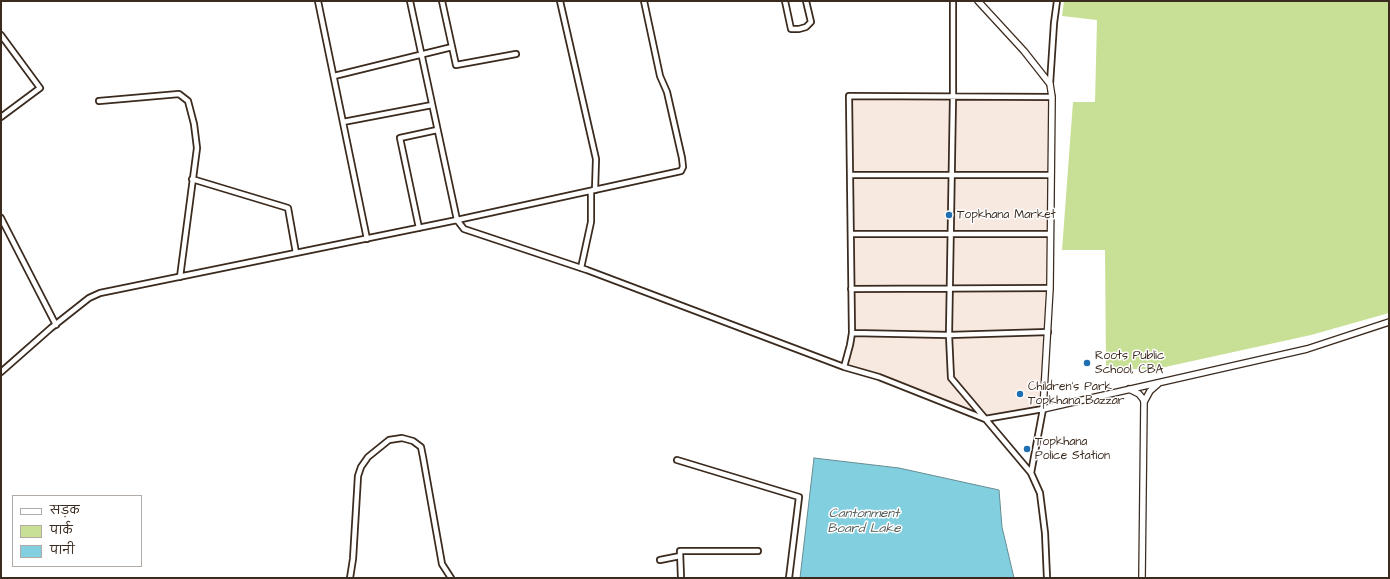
<!DOCTYPE html>
<html>
<head>
<meta charset="utf-8">
<style>
	body { margin:0 }
	#map { position:relative; width:1390px; height:579px; overflow:hidden; background:#fff; font-family:"Architects Daughter","Playpen Sans Deva",sans-serif }
	canvas { display:block }
	.frame { position:absolute; inset:0; border:2px solid #3b2a1e; pointer-events:none }
	.legend { position:absolute; left:12px; top:495px; width:130px; height:72px; box-sizing:border-box; background:#fff; border:1px solid #b1aaa5; margin:0; padding:5px 7px; list-style:none; font-size:12px; color:#3b2a1e }
	.legend li { display:flex; align-items:center; gap:8px; height:20px }
	.legend b { width:20px; border:1px solid #b1aaa5 }
</style>
</head>
<body>
<div id="map">
<canvas width="1390" height="579"></canvas>
<div class="frame"></div>
<ul class="legend">
<li><b style="height:5px;background:#fff"></b>सड़क</li>
<li><b style="height:11px;background:#c8e096"></b>पार्क</li>
<li><b style="height:11px;background:#82cfe0"></b>पानी</li>
</ul>
</div>
<script>
const g = document.querySelector('canvas').getContext('2d');
g.lineJoin = 'round';
function paint(path, color) { g.fillStyle = color; g.fill(path, 'evenodd'); }
const toPath = rows => new Path2D(rows.map(r => 'M' + r).join(''));
function strokePath(path, color, width, dash) { g.strokeStyle = color; g.lineWidth = width; g.lineCap = dash ? 'butt' : 'round'; g.setLineDash(dash || []); g.stroke(path); }
function drawText(font, color, halo, rows, align = 'center') {
  g.font = font + ' "Architects Daughter",sans-serif'; g.lineWidth = 3; g.setLineDash([]); g.textBaseline = 'middle'; g.strokeStyle = halo; g.fillStyle = color; for (const [text, x, y, turn = 0] of rows) {
    g.save(); g.translate(x, y); g.rotate((+turn || 0) * Math.PI / 180); g.textAlign = isNaN(turn) ? turn : align; if (halo) g.strokeText(text, 0, 0); g.fillText(text, 0, 0); g.restore();
  }
}
const built = toPath([
	[849,96,1052,97,1048,332,1043,409,985,419,844,367,852,333]
]);
const green = toPath([
	[1064,1,1389,1,1389,313,1311,335,1156,369,1106,369,1105,250,1062,250,1073,102,1095,102,1097,20,1062,16]
]);
const water = toPath([
	[814,458,899,468,999,490,1002,527,1014,578,800,578,814,458]
]);
const minor = toPath([
	[318,1,367,239],
	[410,1,457,220,464,229,587,270,844,367,879,377,985,419,1043,409,1031,473],
	[442,1,456,65,516,54],
	[560,1,596,159,595,190],
	[785,1,791,29,799,29,806,27,811,22,806,1],
	[953,1,953,97,949,335,951,378,1031,473,1040,493,1045,533,1047,578],
	[1,35,40,88,1,117],
	[334,76,452,47],
	[1050,84,1054,23,1057,1],
	[99,101,179,94,188,101,194,124,197,148,180,277],
	[343,122,432,105],
	[850,175,1051,175],
	[192,179,288,208,296,253],
	[1,218,56,325],
	[419,228,400,138,437,130],
	[851,234,1050,234],
	[581,268,591,222,591,191],
	[851,289,1050,288],
	[852,333,949,335,1048,332],
	[844,367,850,345,852,333,849,96,1052,97],
	[1,372,51,328,89,298,100,293,457,220,681,171,683,167,682,158,667,92,660,76,644,1],
	[677,460,799,497,789,578],
	[660,560,680,556],
	[350,578,353,559,358,476,361,467,368,457,389,440,402,438,413,441,421,447,423,457,442,564,451,578],
	[681,578,680,551,758,551]
]);
const tertiary = toPath([
	[978,1,1024,51,1050,84,1052,97,1050,288,1043,409,1307,349,1389,322],
	[1129,389,1139,394,1143,399,1144,402,1142,578],
	[1144,402,1150,391,1158,384]
]);
const markers = [
	[949,215,4,"#1f6fb2"],
	[1087,363,4,"#1f6fb2"],
	[1020,394,4,"#1f6fb2"],
	[1027,449,4,"#1f6fb2"]
];
const poiNames = [
	["Topkhana Market",957,215],
	["Roots Public",1095,356],
	["School, CBA",1095,370],
	["Children's Park",1028,387],
	["Topkhana Bazzar",1028,401],
	["Topkhana",1035,442],
	["Police Station",1035,456]
];
const waterNames = [
	["Cantonment",864,514],
	["Board Lake",864,529]
];
paint(built, '#f7e8e0');
paint(green, '#c8e096');
paint(water, '#82cfe0');
strokePath(water, '#668d92', 1);
strokePath(minor, '#3b2a1e', 8);
strokePath(tertiary, '#3b2a1e', 8);
strokePath(minor, '#fff', 4.5);
strokePath(tertiary, '#fff', 5.5);
for (const [x, y, r, color] of markers) { const dot = new Path2D(); dot.arc(x, y, r, 0, 2 * Math.PI); g.fillStyle = color; g.fill(dot); strokePath(dot, '#fff', 1.5); }
drawText('12px', '#3b2a1e', '#fff', poiNames, 'left');
drawText('italic 13px', '#505c58', '#fff', waterNames);
</script>
</body>
</html>
